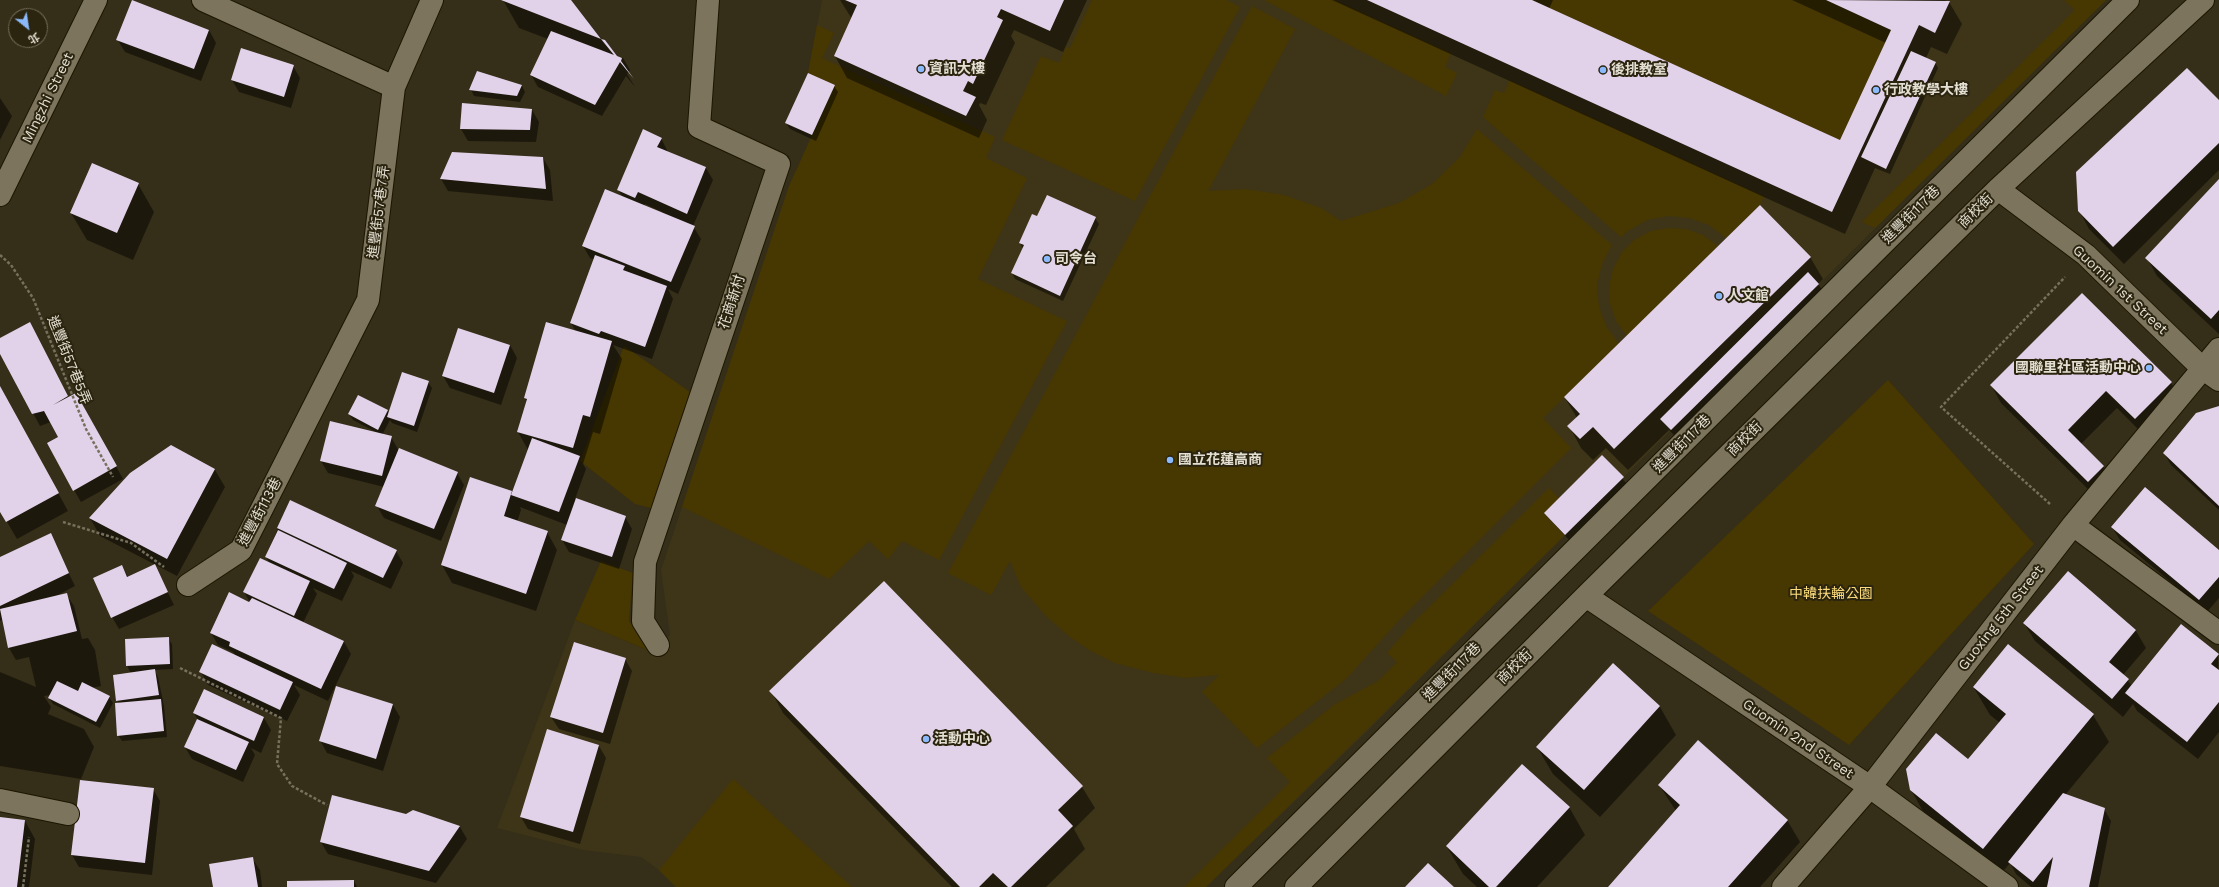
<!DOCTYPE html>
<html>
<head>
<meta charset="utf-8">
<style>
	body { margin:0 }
	#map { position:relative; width:2219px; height:887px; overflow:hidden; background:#352e18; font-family:"Work Sans","Noto Sans TC",sans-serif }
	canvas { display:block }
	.north { position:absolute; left:8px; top:8px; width:40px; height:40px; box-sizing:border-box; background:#2b240f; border:1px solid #756f5d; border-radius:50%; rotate:150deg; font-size:11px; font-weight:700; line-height:16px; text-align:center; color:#e3dfd2 }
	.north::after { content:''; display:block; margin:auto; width:14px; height:18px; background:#8bbafc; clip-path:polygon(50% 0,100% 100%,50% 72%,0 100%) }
</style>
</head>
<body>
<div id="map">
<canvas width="2219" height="887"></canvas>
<div class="north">北</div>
</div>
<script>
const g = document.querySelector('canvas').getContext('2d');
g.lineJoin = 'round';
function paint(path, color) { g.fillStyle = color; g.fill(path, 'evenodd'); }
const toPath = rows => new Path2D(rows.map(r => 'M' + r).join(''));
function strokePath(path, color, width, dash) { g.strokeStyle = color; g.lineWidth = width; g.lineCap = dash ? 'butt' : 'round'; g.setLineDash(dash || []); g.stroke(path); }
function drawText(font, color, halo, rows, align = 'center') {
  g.font = font + ' "Work Sans","Noto Sans TC",sans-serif'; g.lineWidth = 4; g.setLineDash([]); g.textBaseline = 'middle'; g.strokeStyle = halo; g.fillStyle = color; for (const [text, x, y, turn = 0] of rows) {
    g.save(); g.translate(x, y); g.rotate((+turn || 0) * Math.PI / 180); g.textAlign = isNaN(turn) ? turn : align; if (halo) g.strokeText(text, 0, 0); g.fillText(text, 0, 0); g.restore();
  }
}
const built = toPath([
	[822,0,2106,0,1360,738,1206,887,676,887,659,870,641,857,583,850,497,828,575,620,650,651,670,635,661,570,789,186,835,85,808,73]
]);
const green = toPath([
	[1092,0,1227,0,1240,7,1135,201,1002,140,1041,56,1059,63,1066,47,1070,48],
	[1264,0,1335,0,1451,53,1445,67,1457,73,1446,96],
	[1532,0,1826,0,1891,30,1840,140],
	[2064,0,2106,0,1875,228,1862,222,2075,10],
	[1252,6,1295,29,1208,191,1246,189,1284,195,1321,208,1341,221,1399,203,1432,184,1460,157,1477,129,1612,245,1602,264,1597,285,1599,307,1606,326,1619,344,1543,418,1571,448,1401,618,1347,678,1257,748,1202,692,1219,675,1186,678,1153,673,1115,663,1091,651,1070,637,1046,616,1021,587,1010,561,991,595,948,573],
	[817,25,834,33,822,58,995,137,986,158,1027,178,978,279,1067,321,939,560,902,541,888,559,869,541,829,579,682,507,789,186,835,85,808,73],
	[1510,80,1764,196,1760,205,1726,238,1709,225,1689,218,1668,216,1647,220,1628,231,1621,237,1483,117,1495,90,1504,93],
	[1668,228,1686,229,1703,235,1718,246,1627,336,1616,321,1610,304,1609,286,1613,269,1622,252,1634,240,1651,231],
	[624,346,693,394,651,508,635,504,580,461],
	[1888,380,2034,544,1849,745,1648,611],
	[1549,488,1559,498,1544,514,1565,535,1206,887,1184,887,1290,782,1267,758,1335,704,1378,681,1397,662,1387,653,1410,626],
	[601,561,633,573,629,621,650,651,575,620],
	[733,779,852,887,676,887,659,870]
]);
const shadow = toPath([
	[503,0,570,0,620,62,619,57,623,58,630,70,627,74,635,87,626,76,602,116,538,87,531,75,548,39,519,28],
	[840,0,1087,0,1063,52,1014,30,1011,36,1015,43,986,105,980,103,979,105,987,120,979,138,847,78,835,56,852,19],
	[1332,0,1553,0,1549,9,1841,141,1886,43,1792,0,1945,0,1949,2,1962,24,1947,54,1931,47,1926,58,1935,62,1938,68,1890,174,1875,168,1845,234],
	[209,30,216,43,201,81,125,52,117,39],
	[293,66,300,78,291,108,239,92,232,80],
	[477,72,522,86,525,92,520,102,474,96,471,90],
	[834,86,838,92,816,141,790,129,786,123],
	[0,98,12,116,0,140],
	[2219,101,2219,170,2124,264,2089,229,2079,210],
	[532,110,539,122,536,142,468,141,461,129],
	[661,138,668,152,706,168,713,180,693,226,701,239,678,294,668,289,673,299,652,359,613,345,622,359,600,434,593,432,583,464,586,469,575,499,625,517,632,529,619,569,569,552,562,540,567,525,520,507,521,510,517,522,547,532,557,550,536,611,452,583,442,565,511,492,513,495,528,450,518,432,527,402,525,398,576,332,571,323,594,260,590,258,583,246,623,198,618,189],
	[645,204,662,212,661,213,644,206],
	[543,158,550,170,553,201,448,191,441,179],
	[2219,181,2219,334,2157,276,2147,258],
	[138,184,154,212,133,260,87,240,71,213],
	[1037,218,1095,218,1099,224,1063,301,1015,279,1012,273,1023,249,1020,243],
	[1810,257,1823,279,1818,284,1822,290,1675,436,1669,430,1628,470,1606,448,1593,460,1581,448,1569,426,1577,418,1565,398],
	[36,336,69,398,83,406,123,479,81,502,74,490,59,437,51,422,40,426,0,351,0,339],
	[510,345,517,358,501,405,450,388,443,376],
	[428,382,432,388,417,432,392,423,390,420,382,435,391,437,399,451,457,473,464,485,441,541,384,518,377,506,384,487,328,473,321,461,378,433,353,420,349,414,359,396,388,411,390,414],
	[2171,383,2181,400,2145,436,2117,408,2081,444,2103,466,2113,484,2098,499,2001,403,1991,385],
	[0,387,68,511,17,539,0,510],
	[2219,407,2219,510,2171,465,2164,453],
	[171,446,215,470,225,487,177,576,100,536,90,518],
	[1602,456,1627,484,1569,540,1545,514],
	[2112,527,2219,551,2219,598,2207,612,2120,540],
	[278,528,396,551,403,563,391,589,351,571,354,576,342,601,313,588,317,594,303,623,344,642,351,654,328,701,294,685,300,695,287,721,208,685,201,672,235,655,233,652,218,645,211,633,251,604,244,592,270,564,266,557],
	[50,535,75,586,54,597,66,594,74,606,82,639,88,638,95,650,101,686,91,688,109,697,113,703,100,728,53,704,49,698,51,695,44,696,51,707,48,714,84,729,94,747,81,779,0,766,0,672,36,687,29,657,16,660,9,648,2,620,0,621,0,558],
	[122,566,128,577,155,566,174,605,119,629,112,617],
	[2068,573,2136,631,2146,648,2123,675,2132,686,2218,655,2219,732,2198,759,2137,711,2133,704,2123,717,2035,641,2024,623],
	[168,638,172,644,173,669,154,670,158,677,164,706,167,737,122,741,118,735,119,703,117,700,137,673,130,672,127,665],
	[625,659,632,671,610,744,559,729,551,717],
	[1613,665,1660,707,1676,735,1600,817,1553,774,1537,747],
	[1974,688,2093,715,2109,742,2065,795,2104,809,2111,821,2098,887,2048,887,2049,883,2046,887,2031,887,2016,874,2010,863,1999,876,1927,818,1911,790,1968,761,2000,723,1990,715],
	[204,691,264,718,271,730,261,753,251,748,255,755,243,782,192,759,185,747,198,720,194,713],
	[771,691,1082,787,1095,808,1074,829,1085,849,1046,887,952,887,783,713],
	[393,705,400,717,383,771,327,753,320,740],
	[599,746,606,758,580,844,528,829,521,817],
	[1659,785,1787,820,1800,842,1760,887,1609,887,1676,811],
	[153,789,160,801,152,875,79,867,72,855],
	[1569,807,1585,835,1537,887,1477,887,1463,874,1447,847],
	[413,811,460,827,467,839,436,883,328,854,321,842,406,815],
	[0,818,25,821,35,839,29,887,0,887],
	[252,858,260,870,262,887,214,887],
	[354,881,357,887,369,887,288,887]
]);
const building = toPath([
	[132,0,209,30,194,69,116,40],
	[501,0,571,0,601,39],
	[845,0,1064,0,1050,31,1001,9,997,17,1003,20,973,84,968,81,963,91,976,97,966,116,834,56,857,5],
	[1367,0,1532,0,1840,140,1891,30,1826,0,1950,1,1935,33,1919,25,1832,212],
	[551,31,614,55,601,39,605,40,617,56,622,58,621,61,634,79,620,62,595,105,530,75],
	[241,48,294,65,284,97,231,80],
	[1911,51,1936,62,1886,169,1861,157],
	[2187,68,2219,100,2219,143,2113,247,2078,211,2076,172],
	[477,71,522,85,517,96,469,90],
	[808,73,835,85,812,135,785,123],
	[462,103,532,109,530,130,460,129],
	[643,129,662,138,657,147,706,167,687,214,638,192,635,198,617,190],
	[452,152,543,157,546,189,440,179],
	[92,163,139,183,117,233,70,213],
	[2219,179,2219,310,2211,319,2145,258],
	[605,189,695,226,671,282,582,246],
	[1047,195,1096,217,1060,296,1011,273,1024,245,1019,243,1032,214,1037,216],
	[1760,205,1811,257,1614,449,1593,427,1580,439,1567,426,1580,414,1564,397],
	[595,255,625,266,623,270,667,286,645,347,601,331,599,334,570,323],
	[1808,272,1819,284,1671,430,1660,419],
	[2082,293,2172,382,2135,419,2106,391,2068,430,2104,466,2088,482,1990,385],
	[30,322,68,396,53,405,76,393,117,466,73,491,47,443,58,437,44,411,32,414,0,354,0,338],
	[546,322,612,341,590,417,583,415,573,448,517,432,527,399,524,398],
	[458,328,510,345,494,393,442,376],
	[402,372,429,381,414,426,387,417],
	[0,386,59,493,6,522,0,512],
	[358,395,388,410,378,430,348,414],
	[2219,406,2219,506,2163,453,2196,413],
	[330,421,392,436,382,476,320,461],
	[532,438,580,456,559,512,511,495],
	[171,445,215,469,167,559,89,518,130,473],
	[399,448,458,472,434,529,375,506],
	[1602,455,1624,477,1565,535,1544,513],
	[470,477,512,491,504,516,548,531,526,594,441,565],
	[2145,487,2219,550,2219,577,2199,600,2111,527],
	[576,498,626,516,612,557,561,540],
	[290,500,397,550,383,578,277,528],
	[278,530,347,563,334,589,265,557],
	[51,533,69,573,0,606,0,557],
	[260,558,310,581,294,616,243,592],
	[155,564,168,592,111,618,93,578,122,565,127,577],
	[2068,571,2136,630,2109,662,2129,679,2112,699,2023,623],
	[884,581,1083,786,1058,810,1073,826,1011,887,1008,887,993,873,979,887,960,887,769,691],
	[229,592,249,602,252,598,344,641,321,689,229,646,230,642,210,633],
	[67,593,77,631,8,648,0,609],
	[2181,624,2219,654,2211,664,2219,670,2219,702,2187,742,2125,693],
	[169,637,170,664,126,666,125,639],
	[574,642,626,658,603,733,550,717],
	[212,644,293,682,280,710,199,672],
	[2008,644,2094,714,1983,849,1910,790,1906,769,1936,733,1968,759,2006,714,1973,687],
	[1613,663,1660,706,1584,790,1536,747],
	[155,669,159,695,116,701,113,675],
	[57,681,78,691,82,682,110,696,96,722,48,698],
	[336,686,393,704,376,759,319,741],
	[204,689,264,717,254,741,193,713],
	[161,699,164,731,117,736,115,703],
	[197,719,249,742,236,770,184,747],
	[547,729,599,745,573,832,520,817],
	[1698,740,1788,820,1728,887,1608,887,1680,805,1658,785],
	[1522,764,1570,807,1496,887,1489,887,1446,846],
	[80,780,154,788,145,863,71,855],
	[2063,793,2105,808,2089,887,2047,887,2053,857,2033,882,2008,862],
	[332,795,406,814,413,810,460,826,429,871,320,842],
	[0,817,25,820,17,887,0,887],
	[253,857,258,887,213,887,209,864],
	[1428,863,1454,887,1405,887],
	[354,880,354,887,287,887,287,881]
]);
const path = toPath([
	[0,255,11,265,33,298,86,429,113,477],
	[2050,504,1941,407,2065,277],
	[63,522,131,543,164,567],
	[180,668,281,718,277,764,292,786,327,805],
	[23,887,29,837]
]);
const minor = toPath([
	[203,0,394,87],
	[1998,189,2086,255,2202,368,2219,380],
	[0,195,96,0],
	[2073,525,2219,633],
	[188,585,241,550,368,300,394,87,432,0],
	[1586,596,1870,787,2007,887],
	[658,645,643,621,645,562,779,164,699,127,708,0],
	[0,800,68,814],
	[1236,887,2128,0],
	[1296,887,1586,596,1998,189,2203,0],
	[1783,887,1870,787,2073,525,2219,349]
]);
const markers = [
	[921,69,4,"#8bbafc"],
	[1603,70,4,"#8bbafc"],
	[1876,90,4,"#8bbafc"],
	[1047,259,4,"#8bbafc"],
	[1719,296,4,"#8bbafc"],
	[2149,368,4,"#8bbafc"],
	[1170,460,4,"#8bbafc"],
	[926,739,4,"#8bbafc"]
];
const poiNames = [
	["資訊大樓",929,69],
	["後排教室",1611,70],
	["行政教學大樓",1884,90],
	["司令台",1055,259],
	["人文館",1727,296],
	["國聯里社區活動中心",2141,368,"right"],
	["國立花蓮高商",1178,460],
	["活動中心",934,739]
];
const streetNames = [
	["Mingzhi Street",48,98,-64],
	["商校街",1976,211,-45],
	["進豐街57巷7弄",379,212,-83],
	["進豐街117巷",1911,215,-45],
	["Guomin 1st Street",2120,290,43],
	["花商新村",732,302,-72],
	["進豐街57巷5弄",69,360,68],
	["商校街",1745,439,-45],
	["進豐街117巷",1682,444,-45],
	["進豐街113巷",260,512,-62],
	["Guoxing 5th Street",2001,618,-52],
	["商校街",1515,667,-45],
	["進豐街117巷",1452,672,-45],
	["Guomin 2nd Street",1798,739,34]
];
const parkNames = [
	["中韓扶輪公園",1831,594]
];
paint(built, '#3e3518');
paint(green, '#473700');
paint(shadow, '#0007');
paint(building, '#e1d1e9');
strokePath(minor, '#1c1602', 24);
strokePath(path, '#76705d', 2.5, [3, 2]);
strokePath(minor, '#7c745c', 22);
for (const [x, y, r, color] of markers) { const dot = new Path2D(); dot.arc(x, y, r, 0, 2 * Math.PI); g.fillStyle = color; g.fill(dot); strokePath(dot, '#2b240f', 1.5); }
drawText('bold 14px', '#e3dfd2', '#2b240f', poiNames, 'left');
drawText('14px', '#e3dfd2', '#2b240f', streetNames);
drawText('14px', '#fbdb7a', '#2b240f', parkNames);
</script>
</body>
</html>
